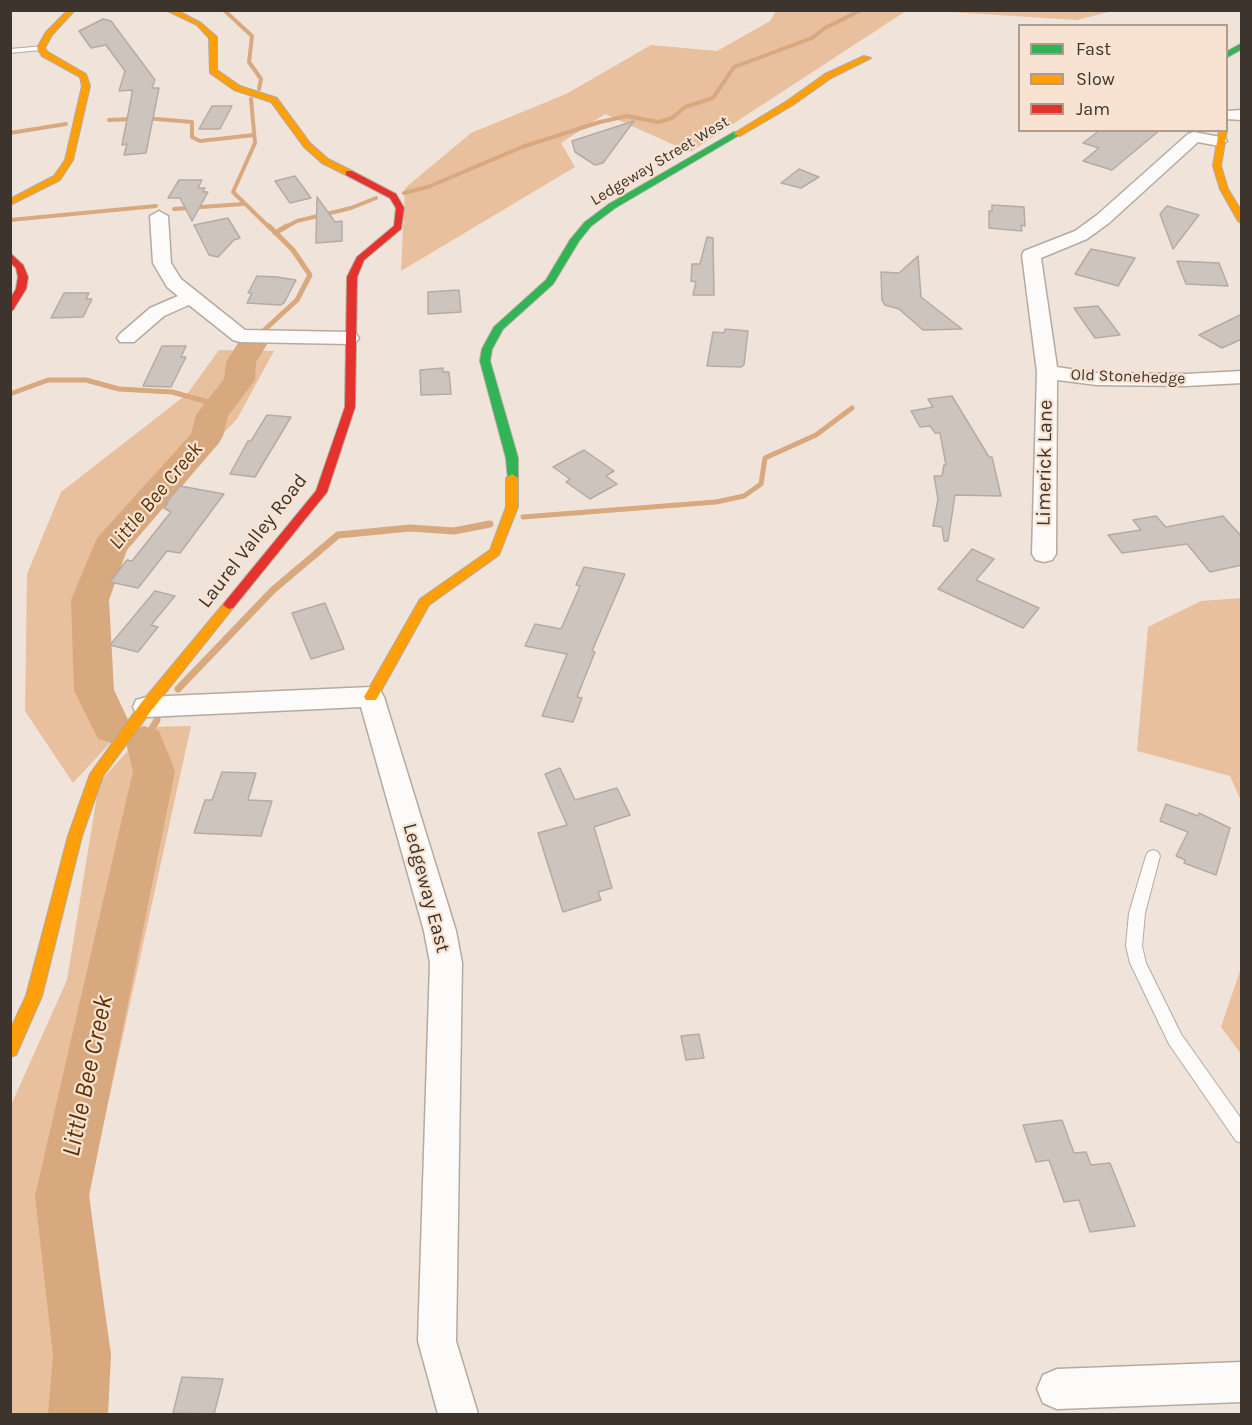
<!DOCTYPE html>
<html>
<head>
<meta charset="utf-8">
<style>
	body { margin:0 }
	#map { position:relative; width:1252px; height:1425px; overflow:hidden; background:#f0e4da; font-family:Karla,sans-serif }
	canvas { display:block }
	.frame { position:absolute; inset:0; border:12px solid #3c342d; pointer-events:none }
	.legend { position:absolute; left:1018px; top:24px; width:210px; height:108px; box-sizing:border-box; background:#f8e3d2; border:2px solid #ad9d90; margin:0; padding:8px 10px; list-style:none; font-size:18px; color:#3c342d }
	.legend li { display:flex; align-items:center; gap:12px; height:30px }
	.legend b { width:30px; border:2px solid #ad9d90 }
</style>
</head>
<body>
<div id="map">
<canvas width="1252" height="1425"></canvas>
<div class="frame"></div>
<ul class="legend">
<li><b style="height:8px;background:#30b455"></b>Fast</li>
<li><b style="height:8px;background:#ff9f0a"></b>Slow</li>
<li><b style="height:8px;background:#e5322d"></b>Jam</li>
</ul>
</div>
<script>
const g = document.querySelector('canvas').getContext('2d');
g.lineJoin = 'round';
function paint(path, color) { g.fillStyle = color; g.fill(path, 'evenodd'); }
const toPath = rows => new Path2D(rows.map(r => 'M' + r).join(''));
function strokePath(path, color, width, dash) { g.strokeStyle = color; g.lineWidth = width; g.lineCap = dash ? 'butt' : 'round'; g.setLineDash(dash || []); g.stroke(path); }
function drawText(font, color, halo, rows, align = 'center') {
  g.font = font + ' Karla,sans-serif'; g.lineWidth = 4.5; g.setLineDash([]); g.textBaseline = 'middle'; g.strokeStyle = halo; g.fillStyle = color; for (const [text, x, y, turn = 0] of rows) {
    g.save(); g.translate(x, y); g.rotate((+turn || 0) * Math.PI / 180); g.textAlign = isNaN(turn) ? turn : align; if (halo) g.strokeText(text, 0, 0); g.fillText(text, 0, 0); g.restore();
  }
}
const forest = toPath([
	[776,11,906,11,690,152,605,114,561,143,575,167,401,271,405,188,471,133,566,94,651,45,717,51,770,21],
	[935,11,1113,11,1077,20],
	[219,350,274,351,237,419,115,549,98,599,106,720,124,728,73,783,25,711,27,574,61,492,187,394],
	[1241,598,1242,598,1241,801,1230,776,1137,751,1148,627,1201,601],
	[191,726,89,1190,108,1414,11,1414,11,1105,67,980,99,783,149,727],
	[1241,968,1241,1054,1221,1027]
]);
const streamFar2 = toPath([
	[224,10,252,36,249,62,261,79,259,89],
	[251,99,255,143,233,192,270,228],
	[145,118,192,122,192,137,200,141,254,135],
	[109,120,134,119],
	[10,133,66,124],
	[404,193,428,187,522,147,600,122,627,116,658,122,672,118,685,107,713,98,734,67,812,38,825,28,861,10],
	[174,209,243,204],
	[10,220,156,206],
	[284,228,297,221,351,208,376,198]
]);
const streamFar1 = toPath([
	[275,233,287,226],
	[261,333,297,300,310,275,293,250,269,226],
	[10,394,48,380,86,380,119,389,172,392,219,405],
	[523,517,716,502,744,496,761,484,765,458,816,435,852,408],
	[483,525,490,524]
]);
const stream = toPath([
	[178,689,273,590,338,535,410,528,454,531,490,524],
	[144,742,157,720]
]);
const river = toPath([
	[253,334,264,337,268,343,256,362,255,380,228,416,223,436,219,443,127,550,109,600,114,690,132,728,131,730,144,726,159,731,175,771,89,1196,111,1355,108,1414,48,1414,53,1355,35,1196,133,771,125,739,112,743,98,739,74,690,71,600,97,538,191,434,196,415,224,379,226,362,242,337,253,334]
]);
const building = toPath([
	[103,19,111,21,155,80,152,88,159,88,146,153,124,155,127,144,122,145,132,94,132,90,119,91,125,71,106,45,91,48,79,31,103,19],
	[212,106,232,106,220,129,199,129,212,106],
	[634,121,603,163,595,165,575,152,572,141,634,121],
	[1100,130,1160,130,1112,170,1083,161,1099,148,1083,143,1100,130],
	[799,169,819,177,801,188,781,183,799,169],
	[295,176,311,198,290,203,275,181,295,176],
	[179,180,202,180,198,188,205,188,203,192,208,192,192,221,180,198,168,198,179,180],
	[317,197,335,222,342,221,342,241,316,243,317,197],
	[992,205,1024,207,1025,226,1021,225,1022,231,989,228,989,211,992,211,992,205],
	[1167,206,1199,215,1173,249,1160,214,1167,206],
	[228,218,240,238,234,240,218,257,209,255,194,225,228,218],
	[707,237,713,238,714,295,693,295,696,282,691,281,692,264,700,264,707,237],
	[1091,249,1135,258,1118,286,1075,274,1091,249],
	[918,256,921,297,962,329,923,330,899,309,885,305,882,300,881,272,899,273,918,256],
	[1177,261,1219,263,1228,286,1186,284,1177,261],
	[257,276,277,277,296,280,284,303,280,305,247,303,252,293,248,293,257,276],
	[459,290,461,312,428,314,428,292,459,290],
	[64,293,89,293,86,299,92,299,83,317,51,318,64,293],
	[1098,306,1120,335,1095,338,1074,308,1098,306],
	[1242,314,1242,339,1222,348,1199,335,1242,314],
	[725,329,748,331,744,365,741,367,707,366,713,332,724,333,725,329],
	[162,346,186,346,181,357,186,357,171,387,143,386,162,346],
	[443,368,443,372,449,372,451,394,421,395,420,370,443,368],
	[952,396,989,457,992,457,1001,496,955,495,948,541,944,541,942,527,933,526,938,499,934,476,942,476,944,465,946,465,940,433,935,433,930,426,920,427,911,411,933,407,928,399,952,396],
	[267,415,291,417,255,477,230,474,248,441,251,441,267,415],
	[584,450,614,471,606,476,617,484,590,499,566,482,570,479,553,467,584,450],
	[180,486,224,494,180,553,167,551,138,588,110,582,127,560,132,561,171,512,164,508,168,503,166,503,180,486],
	[1156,516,1166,527,1223,516,1242,537,1242,565,1210,572,1187,544,1122,553,1108,535,1141,530,1133,520,1156,516],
	[972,549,994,559,976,580,1039,608,1023,628,938,589,972,549],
	[584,567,625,574,592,651,595,652,577,697,582,698,573,722,542,716,567,654,525,646,535,624,561,629,580,586,576,585,584,567],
	[155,591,175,596,151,625,158,627,138,652,110,645,155,591],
	[325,603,344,649,311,659,292,613,325,603],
	[560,768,575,800,617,788,630,815,594,827,612,888,598,892,601,900,563,912,538,833,567,825,545,774,560,768],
	[222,772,256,773,248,800,272,801,261,836,194,833,205,800,212,800,222,772],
	[1166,804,1198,816,1199,813,1230,828,1216,875,1184,863,1185,860,1176,856,1188,832,1160,821,1166,804],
	[699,1034,704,1058,686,1060,681,1036,699,1034],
	[1062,1120,1074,1153,1086,1152,1091,1165,1110,1163,1135,1226,1090,1232,1079,1200,1064,1202,1049,1160,1036,1162,1023,1125,1062,1120],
	[182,1377,223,1379,214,1414,173,1413,182,1377]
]);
const lane = toPath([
	[44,46,44,50,41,50,10,53,10,49,44,46],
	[1153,850,1158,852,1160,856,1145,913,1142,946,1146,963,1181,1034,1242,1120,1242,1143,1236,1141,1169,1044,1130,963,1126,946,1129,913,1146,856,1148,852,1153,850]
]);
const street = toPath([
	[1242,110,1242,120,1226,119,1226,111,1242,110],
	[1194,132,1225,138,1227,141,1219,146,1198,142,1109,223,1087,239,1041,258,1057,367,1097,373,1186,374,1242,371,1242,383,1186,386,1097,385,1057,380,1056,554,1052,560,1044,562,1036,560,1032,554,1037,372,1022,255,1024,251,1075,231,1097,215,1188,134,1194,132],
	[159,211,168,216,171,263,181,279,245,330,349,332,356,334,359,338,356,342,349,344,240,342,233,340,189,305,164,316,134,342,120,342,117,338,120,334,150,308,178,296,167,287,153,263,150,216,159,211],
	[371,687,380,690,384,697,456,931,462,963,456,1341,478,1414,438,1414,418,1341,430,963,424,931,361,707,146,717,136,714,133,707,136,700,146,697,371,687],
	[1242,1362,1242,1402,1057,1409,1043,1403,1037,1389,1043,1375,1057,1369,1242,1362]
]);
const fast = toPath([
	[1242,43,1242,49,1226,58,1226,52,1242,43],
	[734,132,741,134,615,208,591,226,579,241,553,284,503,329,492,349,490,361,518,458,518,478,512,482,508,480,506,458,480,361,482,349,494,327,546,280,570,240,585,222,609,204,734,132]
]);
const slow = toPath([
	[68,10,75,10,52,35,45,48,48,52,86,74,90,86,73,160,60,180,10,205,10,199,54,176,65,160,82,86,80,77,42,56,37,48,46,32,68,10],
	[166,10,176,10,201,23,217,37,217,70,240,86,277,98,310,143,328,159,352,171,352,175,346,175,322,163,304,147,271,102,234,90,210,73,209,38,197,25,166,10],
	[864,56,871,58,831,78,793,105,740,136,733,134,787,101,825,74,864,56],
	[1226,129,1227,130,1221,166,1228,189,1242,212,1242,224,1238,221,1220,189,1213,166,1219,130,1226,129],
	[512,474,518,478,518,507,499,555,429,605,376,700,366,700,364,697,420,599,490,550,506,507,506,478,512,474],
	[229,601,235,605,233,608,151,711,103,776,82,836,42,996,16,1055,10,1057,10,1030,26,996,68,836,90,774,141,703,225,602,229,601]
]);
const jam = toPath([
	[346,171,352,171,396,194,404,208,401,229,364,260,357,277,355,407,327,492,233,608,229,609,223,605,225,602,316,491,345,407,347,277,357,257,394,226,396,208,390,198,346,175,346,171],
	[10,253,23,265,28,277,26,289,13,310,10,311,10,299,16,289,18,277,16,268,10,262,10,253]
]);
const farStreetnames = [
	["Ledgeway Street West",660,161,-31],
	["Old Stonehedge",1128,377,2]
];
const streetNames = [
	["Limerick Lane",1045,463,-89],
	["Laurel Valley Road",253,541,-52],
	["Ledgeway East",426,888,75]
];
const waterNames = [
	["Little Bee Creek",156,496,-50]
];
const nearWaternames = [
	["Little Bee Creek",88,1076,-78]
];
paint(forest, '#e8c09d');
strokePath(streamFar2, '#d8a87f', 4);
strokePath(streamFar1, '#d8a87f', 5);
strokePath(stream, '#d8a87f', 7);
paint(river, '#d8a87f');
paint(building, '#cdc4bd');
strokePath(building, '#b5aba4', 1.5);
strokePath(lane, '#b3aaa2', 2);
strokePath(street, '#b3aaa2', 3);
strokePath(fast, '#b3aaa2', 2);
strokePath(slow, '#b3aaa2', 2);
strokePath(jam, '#b3aaa2', 2);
paint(lane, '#fdfbf9');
paint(street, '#fdfbf9');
paint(fast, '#30b455');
paint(slow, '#ff9f0a');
paint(jam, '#e5322d');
drawText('16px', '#3c342d', '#f8e3d2', farStreetnames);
drawText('20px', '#3c342d', '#f8e3d2', streetNames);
drawText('italic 21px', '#5b3204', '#f8e3d2', waterNames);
drawText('italic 26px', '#5b3204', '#f8e3d2', nearWaternames);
</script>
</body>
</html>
